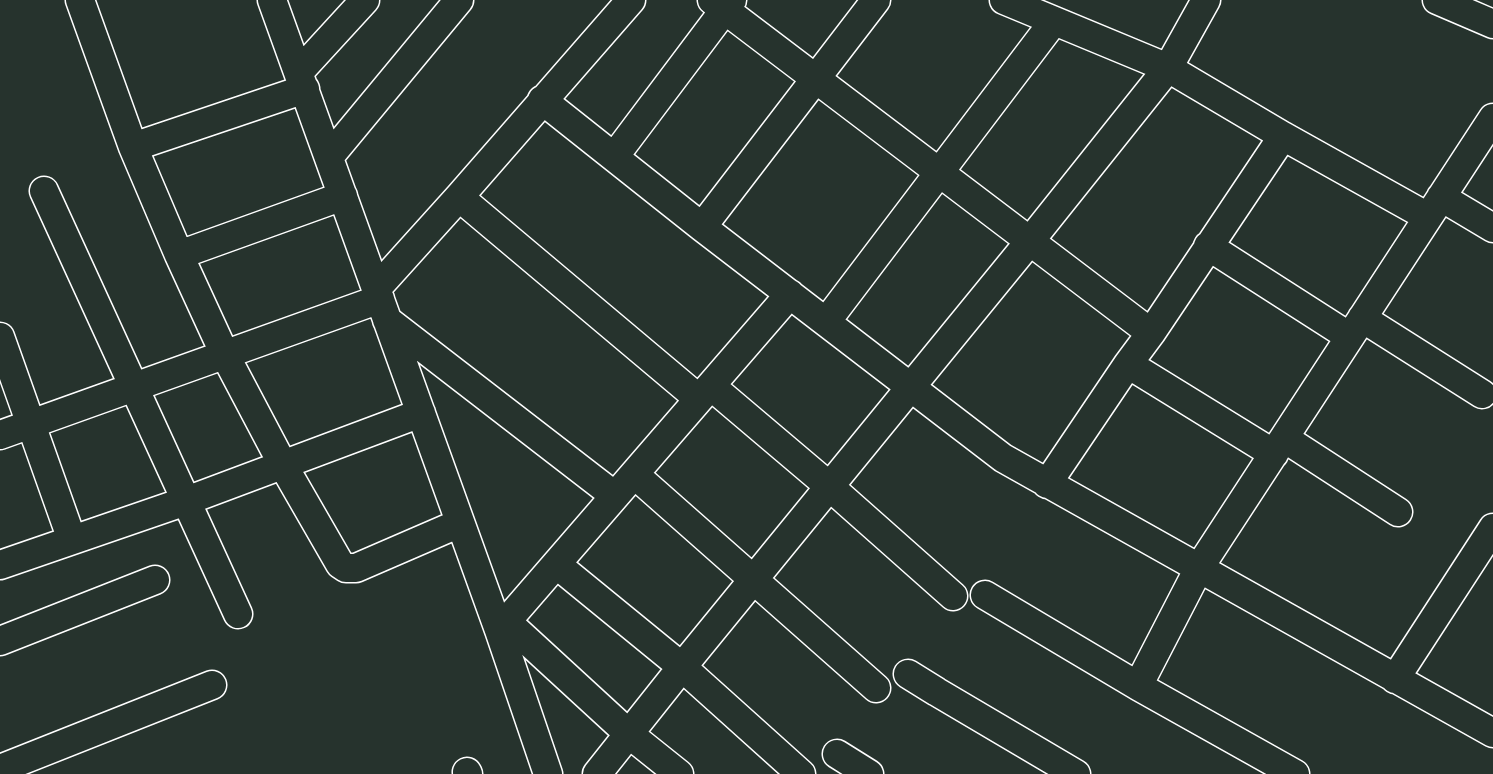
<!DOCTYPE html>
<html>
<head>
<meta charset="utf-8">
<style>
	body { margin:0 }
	canvas { display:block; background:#26332d }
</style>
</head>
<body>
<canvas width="1493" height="774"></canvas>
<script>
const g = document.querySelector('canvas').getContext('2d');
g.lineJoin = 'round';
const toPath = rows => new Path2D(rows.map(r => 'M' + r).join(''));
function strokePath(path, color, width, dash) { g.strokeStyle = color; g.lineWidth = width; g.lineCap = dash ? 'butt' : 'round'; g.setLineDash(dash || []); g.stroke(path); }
const street = toPath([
	[80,0,133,147,179,255,225,355,283,465,340,564,346,568,356,568,460,523],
	[272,0,499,630,548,774],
	[712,0,1151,333],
	[1004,0,1168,68,1283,136,1428,217],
	[1437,0,1493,24],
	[299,72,365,0],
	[542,100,702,227,1003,458,1493,733],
	[133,147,305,89],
	[329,157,459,0],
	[614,157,732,0],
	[44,191,238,614],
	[459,197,699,399],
	[1441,197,1493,228],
	[702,227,876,0],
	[1208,246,1350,337],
	[179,255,343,196],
	[376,289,459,197,631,0],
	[1362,318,1482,394],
	[387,320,615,496],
	[826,322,1054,21],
	[0,337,72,540],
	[1128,364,1274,454],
	[711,386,829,486,953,596],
	[0,435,380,299],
	[1284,438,1398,512],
	[634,474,876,688],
	[1047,484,1128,364,1151,333,1283,136],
	[556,564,682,667,801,774],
	[0,565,186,501,421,413],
	[985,595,1138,686,1295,774],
	[506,621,629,734,679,774],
	[499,630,790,294],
	[0,641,155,580],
	[908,674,937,692,1076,774],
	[1395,679,1493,528],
	[1138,686,1199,568,1493,118],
	[837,754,869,774],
	[0,769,212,685],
	[467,772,468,774],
	[597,774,682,667,1030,241,1168,68,1206,0]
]);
strokePath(street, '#fff', 31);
strokePath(street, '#26332d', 28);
</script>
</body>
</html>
